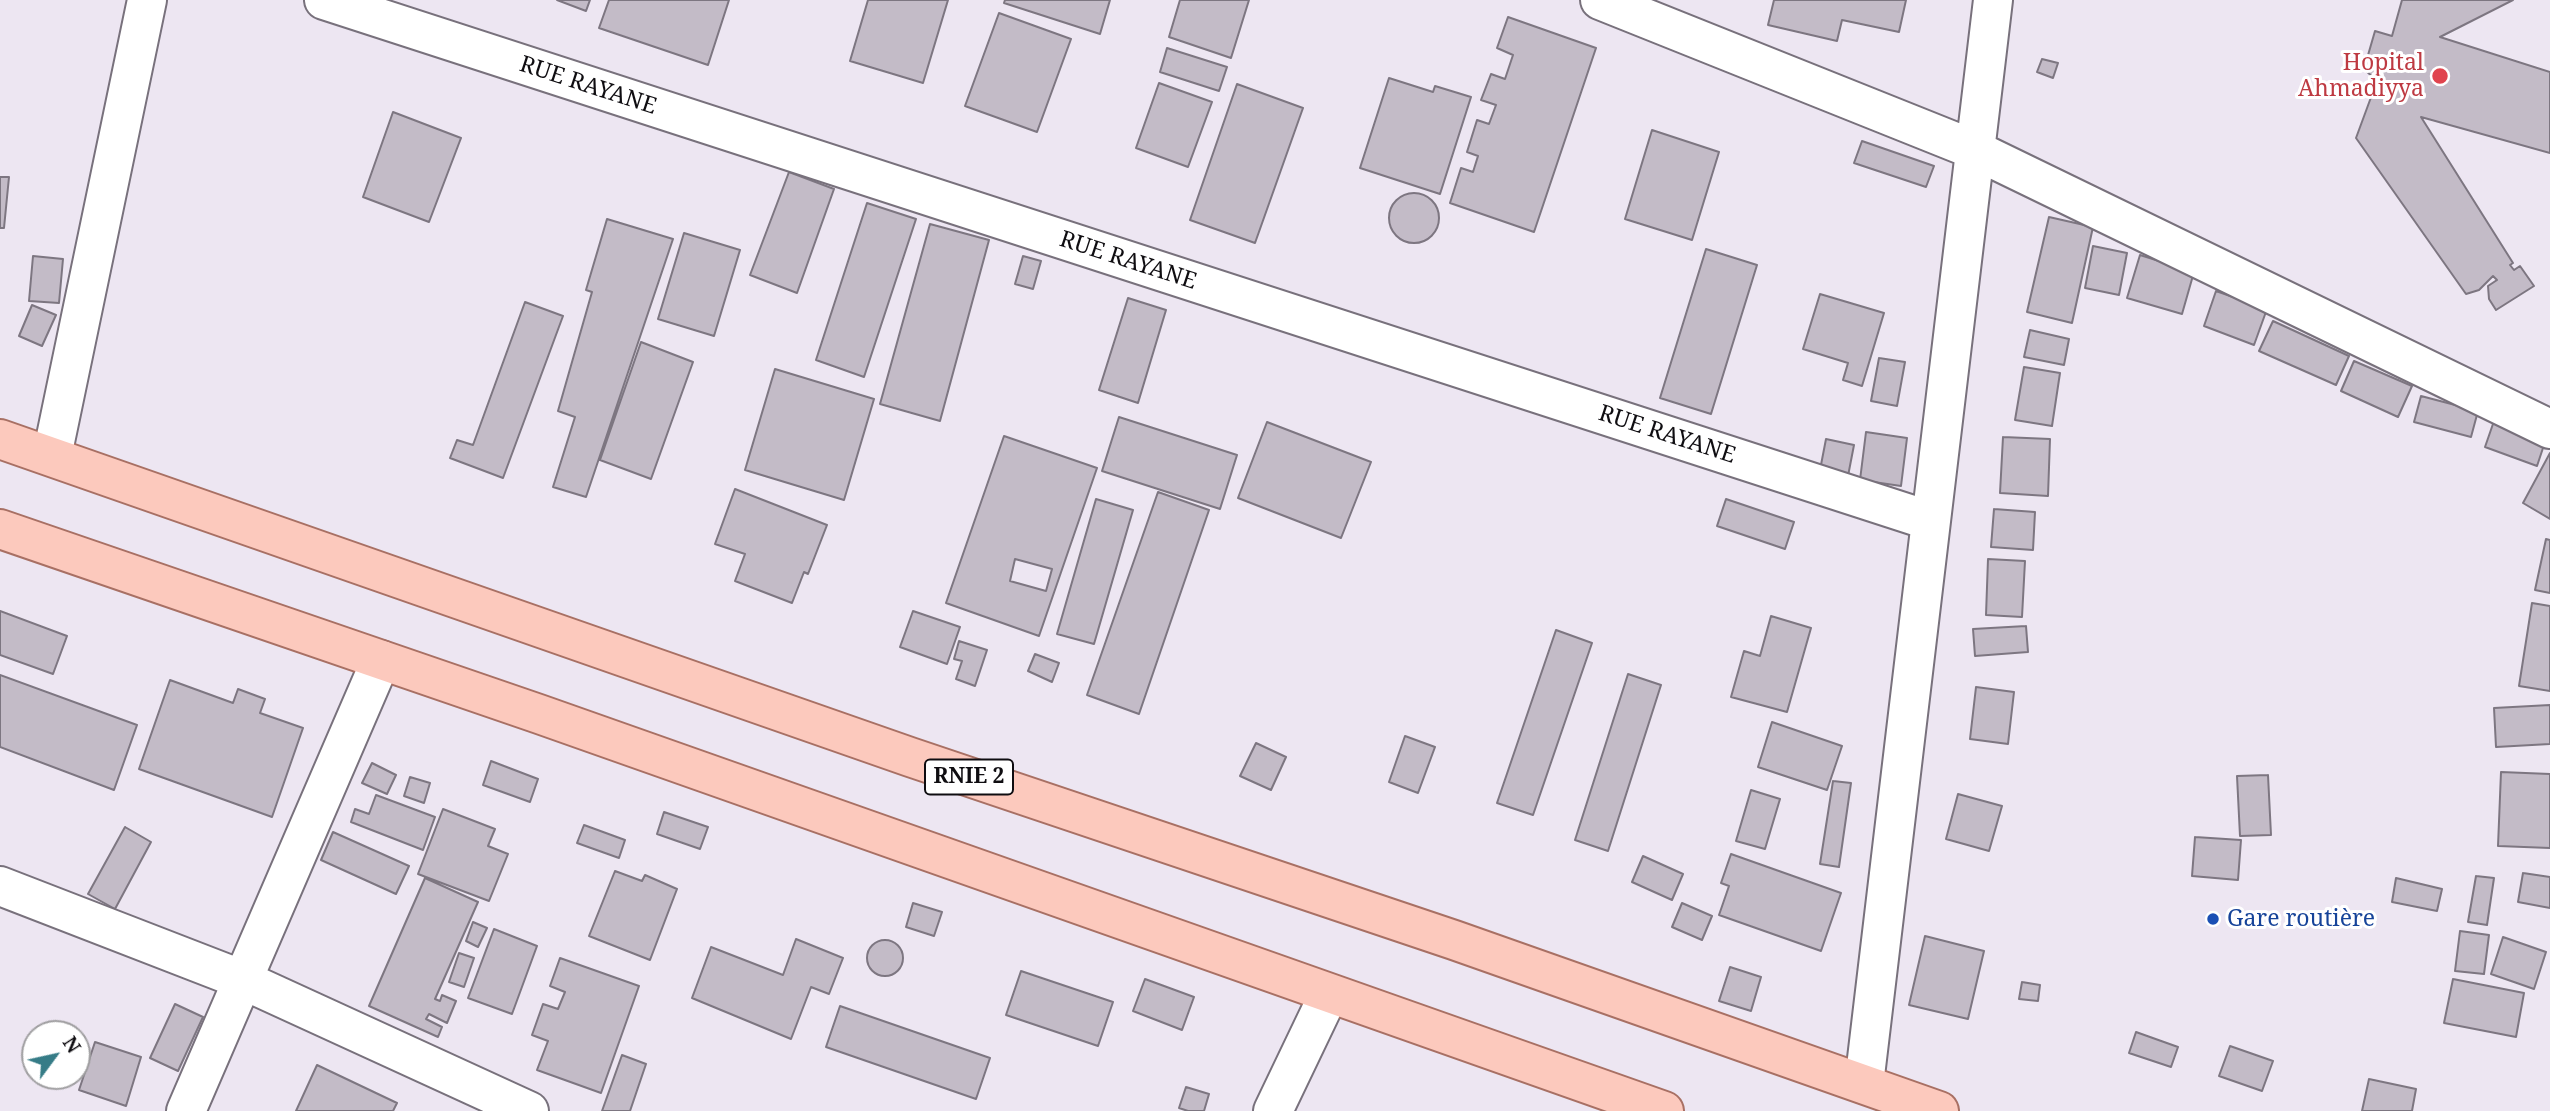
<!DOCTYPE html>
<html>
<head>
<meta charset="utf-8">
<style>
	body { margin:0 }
	#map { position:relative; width:2550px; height:1111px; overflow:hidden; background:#ede6f2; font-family:"Noto Serif",serif }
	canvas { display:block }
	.north { position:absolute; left:21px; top:1020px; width:70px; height:70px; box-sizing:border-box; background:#fff; border:2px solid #9f9ea0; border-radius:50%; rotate:57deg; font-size:19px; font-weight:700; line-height:28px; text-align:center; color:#0f0d11 }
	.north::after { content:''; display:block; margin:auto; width:24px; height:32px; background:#367c87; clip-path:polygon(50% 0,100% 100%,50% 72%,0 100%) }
</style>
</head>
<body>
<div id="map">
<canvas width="2550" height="1111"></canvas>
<div class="north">N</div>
</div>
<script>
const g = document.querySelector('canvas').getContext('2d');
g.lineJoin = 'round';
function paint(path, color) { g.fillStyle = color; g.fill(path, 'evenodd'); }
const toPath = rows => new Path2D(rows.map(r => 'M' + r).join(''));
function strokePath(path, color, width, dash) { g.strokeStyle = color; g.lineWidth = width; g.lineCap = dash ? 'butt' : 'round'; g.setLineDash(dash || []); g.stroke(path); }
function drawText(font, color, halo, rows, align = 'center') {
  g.font = font + ' "Noto Serif",serif'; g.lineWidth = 6; g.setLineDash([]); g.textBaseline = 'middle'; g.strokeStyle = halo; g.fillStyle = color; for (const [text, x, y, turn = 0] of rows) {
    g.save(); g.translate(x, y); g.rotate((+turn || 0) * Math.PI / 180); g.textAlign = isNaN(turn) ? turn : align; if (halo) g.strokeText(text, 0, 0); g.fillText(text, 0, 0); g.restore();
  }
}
const building = toPath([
	[557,0,590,0,586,11,557,0],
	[609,0,729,0,708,65,599,28,609,0],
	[868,0,948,0,923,83,850,61,868,0],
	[1005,0,1110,0,1100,34,1004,3,1005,0],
	[1180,0,1249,0,1231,58,1169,37,1180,0],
	[1774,0,1906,0,1899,32,1842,20,1837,41,1768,25,1774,0],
	[2402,0,2513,0,2440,37,2550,72,2550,153,2421,117,2513,263,2510,265,2514,270,2520,266,2534,286,2496,310,2489,299,2488,286,2497,280,2493,276,2479,290,2466,294,2356,138,2377,81,2364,69,2375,31,2392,36,2402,0],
	[999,13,1071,39,1037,132,965,106,999,13],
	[1508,17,1596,48,1534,232,1450,203,1461,168,1473,172,1478,156,1467,152,1477,120,1489,124,1496,105,1481,100,1491,74,1505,79,1513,55,1497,48,1508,17],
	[1167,48,1227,67,1219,91,1160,72,1167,48],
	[2042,59,2058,63,2053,78,2037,72,2042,59],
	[1389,78,1433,92,1435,86,1471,97,1440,194,1360,168,1389,78],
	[1159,83,1212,102,1188,167,1136,148,1159,83],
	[1237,84,1303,108,1255,243,1190,220,1237,84],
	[393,112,461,138,429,222,363,197,393,112],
	[1652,130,1719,152,1692,240,1625,219,1652,130],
	[1862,141,1934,166,1926,187,1854,163,1862,141],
	[789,172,834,189,797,293,750,275,789,172],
	[0,177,9,177,4,228,0,228,0,177],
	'1389 218a25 25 0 1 1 50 0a25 25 0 1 1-50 0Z',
	[867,203,916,219,864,377,816,360,867,203],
	[2049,217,2093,227,2072,323,2027,312,2049,217],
	[607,219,673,239,586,497,553,487,575,417,558,411,592,292,586,290,607,219],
	[930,224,989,240,940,421,880,404,930,224],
	[684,233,740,250,714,336,658,319,684,233],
	[2093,246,2127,253,2119,295,2085,288,2093,246],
	[1706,249,1757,265,1711,414,1660,398,1706,249],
	[2140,255,2194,272,2182,314,2127,298,2140,255],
	[33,256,63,259,59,303,29,301,33,256],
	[1023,256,1041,261,1033,289,1015,284,1023,256],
	[2216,291,2267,309,2254,345,2204,326,2216,291],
	[1820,294,1884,313,1862,386,1843,380,1848,363,1803,349,1820,294],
	[1128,298,1166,310,1138,403,1099,390,1128,298],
	[525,302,563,316,503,478,450,458,457,440,473,445,525,302],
	[32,305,56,315,42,346,19,336,32,305],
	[2273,321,2349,356,2336,385,2259,351,2273,321],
	[2030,330,2069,339,2064,365,2024,357,2030,330],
	[641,342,693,362,651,479,600,460,641,342],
	[1879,358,1905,362,1897,406,1871,401,1879,358],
	[2354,361,2412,386,2398,417,2341,391,2354,361],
	[2024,367,2060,373,2052,426,2015,420,2024,367],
	[775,369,874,399,844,500,745,470,775,369],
	[2421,396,2478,411,2471,437,2414,422,2421,396],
	[1119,417,1237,455,1220,509,1102,471,1119,417],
	[2494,421,2546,439,2537,466,2485,447,2494,421],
	[1267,422,1371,462,1341,538,1238,498,1267,422],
	[1866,432,1907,438,1901,486,1860,480,1866,432],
	[1004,436,1097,468,1039,636,946,603,1004,436],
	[2003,437,2050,439,2048,496,2000,493,2003,437],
	[1826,439,1854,445,1848,476,1820,470,1826,439],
	[2550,453,2550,519,2523,503,2550,453],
	[735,489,827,525,808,574,804,572,792,603,735,581,745,554,715,544,735,489],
	[1158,492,1209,510,1139,714,1087,695,1158,492],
	[1096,499,1133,510,1094,644,1057,634,1096,499],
	[1726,499,1794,522,1785,549,1717,526,1726,499],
	[1994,509,2035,512,2033,550,1991,547,1994,509],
	[2546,539,2550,540,2550,593,2535,590,2546,539],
	[1015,559,1052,569,1046,591,1010,581,1015,559],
	[1988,559,2025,561,2022,617,1986,615,1988,559],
	[2532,603,2550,606,2550,691,2519,686,2532,603],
	[0,611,67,636,53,674,0,655,0,611],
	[913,611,960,627,947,664,900,647,913,611],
	[1771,616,1811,628,1787,712,1731,697,1744,651,1760,656,1771,616],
	[2026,626,2028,652,1975,656,1973,629,2026,626],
	[1556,630,1592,643,1533,815,1497,803,1556,630],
	[959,641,987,650,975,686,956,679,962,661,954,659,959,641],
	[1035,654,1059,663,1052,682,1028,671,1035,654],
	[1628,674,1661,685,1608,851,1575,840,1628,674],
	[0,675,137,725,114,790,0,747,0,675],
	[170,680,233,703,238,689,265,699,260,713,303,728,272,817,139,769,170,680],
	[1976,687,2014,692,2008,744,1970,739,1976,687],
	[2550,705,2550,744,2496,747,2494,708,2550,705],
	[1772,722,1842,746,1827,790,1758,767,1772,722],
	[1405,736,1435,747,1418,793,1389,782,1405,736],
	[1256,743,1286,757,1271,790,1240,776,1256,743],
	[491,761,538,779,530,802,483,785,491,761],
	[372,763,396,775,387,794,362,783,372,763],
	[2501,772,2550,774,2550,848,2498,846,2501,772],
	[2268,775,2271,835,2240,836,2237,776,2268,775],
	[410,777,430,783,424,803,404,796,410,777],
	[1833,781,1851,783,1839,867,1820,864,1833,781],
	[1751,790,1780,799,1765,849,1736,841,1751,790],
	[1958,794,2002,806,1989,851,1946,839,1958,794],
	[376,795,435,817,423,850,351,822,355,809,369,814,376,795],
	[443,809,495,829,488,846,508,854,489,901,418,874,443,809],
	[664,812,708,827,700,849,657,834,664,812],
	[584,825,625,840,619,858,577,843,584,825],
	[125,827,151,842,115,909,88,894,125,827],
	[333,832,409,866,396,894,321,860,333,832],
	[2195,837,2241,840,2238,880,2192,876,2195,837],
	[1731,854,1841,893,1821,951,1719,915,1729,886,1721,883,1731,854],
	[1643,856,1683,874,1672,900,1632,882,1643,856],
	[615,871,642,881,645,875,677,889,650,960,589,936,615,871],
	[2523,873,2550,877,2550,908,2518,902,2523,873],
	[2476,876,2494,878,2487,925,2468,922,2476,876],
	[425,878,478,902,435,999,440,1001,442,995,456,1001,447,1023,429,1014,426,1019,442,1027,438,1037,369,1006,425,878],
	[2396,878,2442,889,2437,911,2392,902,2396,878],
	[913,903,942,912,934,936,906,927,913,903],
	[1682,903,1712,916,1702,940,1672,927,1682,903],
	[473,922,487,928,478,947,466,941,473,922],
	[494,929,537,946,512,1014,468,998,494,929],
	[2460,931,2489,935,2484,974,2455,971,2460,931],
	[1925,936,1984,951,1968,1019,1909,1005,1925,936],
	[2503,937,2546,952,2534,989,2491,974,2503,937],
	[796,939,843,958,829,994,811,987,791,1039,692,998,711,947,783,975,796,939],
	'867 958a18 18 0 1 1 36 0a18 18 0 1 1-36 0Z',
	[459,953,474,958,464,987,449,982,459,953],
	[560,958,639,986,601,1093,537,1070,548,1041,532,1035,543,1004,558,1009,565,992,550,986,560,958],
	[1730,967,1761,977,1751,1011,1719,1001,1730,967],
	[1021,971,1113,1002,1098,1046,1006,1015,1021,971],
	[1145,979,1194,997,1182,1030,1133,1011,1145,979],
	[2453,979,2524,993,2516,1037,2444,1023,2453,979],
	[2022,982,2040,985,2038,1001,2019,999,2022,982],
	[175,1004,203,1017,178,1071,150,1058,175,1004],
	[840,1006,990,1058,976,1099,826,1047,840,1006],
	[2136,1032,2178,1047,2171,1067,2129,1053,2136,1032],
	[95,1042,141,1057,126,1106,79,1090,95,1042],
	[2230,1046,2273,1061,2262,1091,2219,1076,2230,1046],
	[622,1055,646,1064,630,1111,602,1111,622,1055],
	[317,1065,397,1103,393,1111,296,1111,317,1065],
	[2369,1079,2416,1089,2412,1111,2362,1111,2369,1079],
	[1186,1087,1209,1094,1204,1111,1188,1111,1179,1108,1186,1087]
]);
const minor = toPath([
	[324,0,1931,521],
	[1600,0,1975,150,2550,429],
	[52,456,147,0],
	[0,886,243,980,529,1111],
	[1864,1084,1993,0],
	[186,1111,381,660],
	[1273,1111,1329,994]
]);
const major = toPath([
	[0,439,910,757,1454,940,1939,1111],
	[0,529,539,714,1664,1111]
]);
const markers = [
	[2440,76,9,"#e0444e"],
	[2213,919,7,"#1a4fb4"]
];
const shields = [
	[969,777,88]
];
const shieldNames = [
	["RNIE 2",969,777]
];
const healthNames = [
	["Hopital",2424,63],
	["Ahmadiyya",2424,89]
];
const streetNames = [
	["RUE RAYANE",588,86,18],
	["RUE RAYANE",1128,261,18],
	["RUE RAYANE",1667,435,18]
];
const transitNames = [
	["Gare routière",2227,919]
];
paint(building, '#c3bbc7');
strokePath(building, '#7d7681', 2);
strokePath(minor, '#78717c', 42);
strokePath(major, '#a87064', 42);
strokePath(minor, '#fff', 38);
strokePath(major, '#fcc9bd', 38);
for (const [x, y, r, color] of markers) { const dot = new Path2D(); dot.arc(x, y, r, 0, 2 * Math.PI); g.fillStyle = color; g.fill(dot); strokePath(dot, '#fff', 2.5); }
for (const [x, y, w] of shields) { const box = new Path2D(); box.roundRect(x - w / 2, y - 17.5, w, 35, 5); g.fillStyle = '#fff'; g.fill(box); strokePath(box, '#0f0d11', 2); }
drawText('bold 21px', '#0f0d11', null, shieldNames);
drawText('23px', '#be3a42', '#fff', healthNames, 'right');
drawText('23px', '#0f0d11', '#fff', streetNames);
drawText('23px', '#164399', '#fff', transitNames, 'left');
</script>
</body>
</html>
